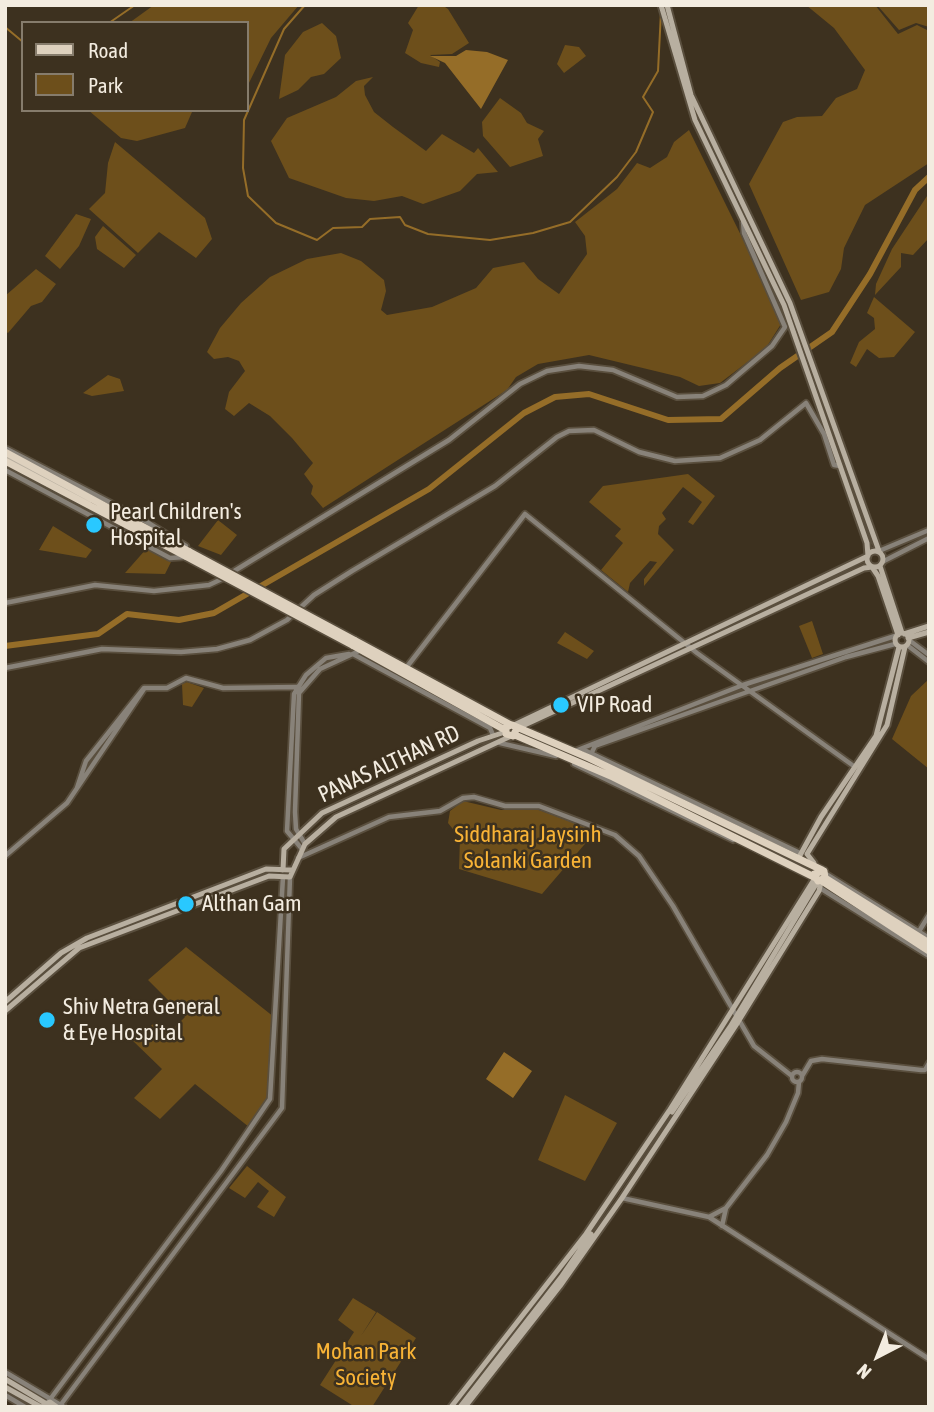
<!DOCTYPE html>
<html>
<head>
<meta charset="utf-8">
<style>
	body { margin:0 }
	#map { position:relative; width:934px; height:1412px; overflow:hidden; background:#3d311f; font-family:"Asap Condensed",sans-serif }
	canvas { display:block }
	.frame { position:absolute; inset:0; border:7px solid #f3ece0; pointer-events:none }
	.legend { position:absolute; left:21px; top:21px; width:228px; height:91px; box-sizing:border-box; background:#3d311f; border:2px solid #867c6c; margin:0; padding:9px 12px; list-style:none; font-size:21px; color:#f3ece0 }
	.legend li { display:flex; align-items:center; gap:14px; height:35px }
	.legend b { width:35px; border:2px solid #867c6c }
	.north { position:absolute; left:843px; top:1321px; width:70px; height:70px; -webkit-text-stroke:5px #3d311f; paint-order:stroke; rotate:222deg; font-size:19px; font-weight:700; line-height:28px; text-align:center; color:#f3ece0 }
	.north::after { content:''; display:block; margin:auto; width:24px; height:32px; background:#f3ece0; clip-path:polygon(50% 0,100% 100%,50% 72%,0 100%) }
</style>
</head>
<body>
<div id="map">
<canvas width="934" height="1412"></canvas>
<div class="frame"></div>
<ul class="legend">
<li><b style="height:9px;background:#ded1be"></b>Road</li>
<li><b style="height:19px;background:#6d4f1b"></b>Park</li>
</ul>
<div class="north">N</div>
</div>
<script>
const g = document.querySelector('canvas').getContext('2d');
g.lineJoin = 'round';
function paint(path, color) { g.fillStyle = color; g.fill(path, 'evenodd'); }
const toPath = rows => new Path2D(rows.map(r => 'M' + r).join(''));
function strokePath(path, color, width, dash) { g.strokeStyle = color; g.lineWidth = width; g.lineCap = dash ? 'butt' : 'round'; g.setLineDash(dash || []); g.stroke(path); }
function drawText(font, color, halo, rows, align = 'center') {
  g.font = font + ' "Asap Condensed",sans-serif'; g.lineWidth = 5; g.setLineDash([]); g.textBaseline = 'middle'; g.strokeStyle = halo; g.fillStyle = color; for (const [text, x, y, turn = 0] of rows) {
    g.save(); g.translate(x, y); g.rotate((+turn || 0) * Math.PI / 180); g.textAlign = isNaN(turn) ? turn : align; if (halo) g.strokeText(text, 0, 0); g.fillText(text, 0, 0); g.restore();
  }
}
const green = toPath([
	[154,5,299,5,271,38,247,87,247,23,129,23],
	[419,5,442,5,448,9,469,43,452,54,430,55,440,62,439,67,421,63,405,53,413,30,408,23],
	[806,5,875,5,898,34,917,25,929,31,929,163,865,205,844,248,841,269,829,292,801,300,749,184,783,122,797,117,822,116,836,98,857,89,865,70,834,28],
	[877,5,929,5,929,27,916,23,899,30],
	[322,23,336,36,341,58,324,74,311,77,298,90,279,99,285,55,303,32],
	[565,45,579,47,586,56,564,73,557,64],
	[373,77,364,86,365,95,374,112,393,127,426,151,442,134,474,153,478,148,498,172,477,174,460,191,423,204,402,196,374,201,346,198,289,178,271,141,287,118,336,97,356,81],
	[500,98,521,113,527,123,544,131,538,139,543,156,510,167,483,136,482,122],
	[88,110,209,110,192,112,185,128,137,141,121,138],
	[689,130,763,280,781,324,766,348,720,383,699,386,680,377,589,355,538,364,516,377,507,390,323,508,311,494,313,486,304,474,313,463,292,438,270,416,249,403,234,416,225,409,229,392,245,371,239,361,228,357,214,359,207,352,220,328,241,303,270,277,307,259,341,253,361,261,384,280,386,291,381,310,387,315,432,307,476,288,493,268,524,262,538,279,559,294,587,254,585,236,575,222,617,189,637,163,650,168,667,157,674,142],
	[115,142,205,218,212,239,196,258,159,232,138,253,89,209,105,193,108,163],
	[929,193,929,238,913,255,901,253,901,267,875,295,876,284,892,249],
	[76,214,91,219,79,246,60,269,45,256],
	[103,226,136,255,124,268,97,249,95,237],
	[36,269,56,284,42,302,31,306,8,333,5,331,5,296],
	[874,297,915,332,894,357,879,358,867,349,856,367,850,363,859,342,875,329,874,318,867,313],
	[108,375,120,379,124,391,92,396,83,393],
	[688,474,715,496,693,525,688,522,702,502,683,487,662,513,666,519,659,526,658,534,674,550,644,586,644,579,657,562,650,561,630,583,628,592,601,570,623,543,615,536,621,529,589,502,603,486],
	[218,520,237,535,221,555,198,546],
	[53,526,92,550,86,558,39,550],
	[147,548,171,562,165,574,125,573],
	[812,621,823,654,812,658,799,626],
	[565,632,594,651,587,659,557,643],
	[929,679,929,769,892,739,911,696],
	[187,682,204,688,192,707,183,705,182,684],
	[463,801,501,810,539,810,596,831,542,894,459,869,460,838,448,823,450,811],
	[186,947,274,1017,269,1095,249,1127,195,1084,160,1119,134,1098,162,1069,132,1040,156,1022,171,1031,185,1017,148,980],
	[565,1095,617,1123,585,1181,538,1160],
	[247,1166,286,1197,274,1217,257,1207,269,1191,258,1182,245,1198,229,1188],
	[353,1298,376,1312,361,1336,377,1312,416,1338,372,1407,355,1407,320,1385,354,1332,338,1320]
]);
const water = toPath([
	[466,50,487,52,508,60,481,109,445,63,430,56,456,56],
	[504,1052,532,1071,513,1098,486,1079]
]);
const stream = toPath([
	[305,5,284,29,244,120,243,168,248,196,276,223,317,240,333,228,362,227,370,219,400,217,405,225,428,234,490,240,533,233,570,222,617,177,636,152,653,112,643,97,658,71,661,12],
	[109,23,135,5],
	[5,27,23,42]
]);
const river = toPath([
	[5,646,98,634,127,614,179,620,214,613,429,489,524,413,555,397,589,394,668,420,721,419,780,368,832,332,870,274,915,190,929,177]
]);
const tertiary = toPath([
	[5,448,142,519,186,546],
	[5,470,170,558,185,557],
	[879,551,929,530],
	[884,561,929,538],
	[231,573,449,440,520,384,547,371,579,366,613,370,677,397,703,396,726,385,772,346,785,327,744,233,743,222],
	[5,603,95,585,154,591,209,585,224,578],
	[909,640,929,655],
	[907,645,929,662],
	[353,654,490,728,493,735],
	[5,668,102,649,181,652,217,649,250,640,287,620,314,595,352,571,495,486,557,437,569,431,594,430,639,452,675,461,720,458,760,440,806,403,824,434,834,465,840,466],
	[406,668,525,514,697,653,855,767],
	[500,743,556,756],
	[582,749,800,853],
	[575,751,743,685,898,635],
	[589,758,595,746,846,657,895,644],
	[574,764,733,840],
	[77,788,86,761,144,688,167,688,186,678,223,688,297,687],
	[305,844,296,829,295,812,299,693,320,669,359,651],
	[302,849,287,831,294,694,306,675,326,658,349,654],
	[5,856,67,803,144,689],
	[298,858,389,817,440,811,463,798,474,797,505,806,539,806,615,835,639,856,673,906,754,1046,792,1076],
	[826,874,929,938],
	[820,888,929,956],
	[918,933,929,915],
	'792 1077a5 5 0 1 1 10 0a5 5 0 1 1-10 0Z',
	[802,1076,811,1061,822,1059,921,1070,925,1070,929,1063],
	[622,1198,709,1217,726,1208,767,1155,786,1122,798,1093,799,1082],
	[709,1217,929,1359],
	[722,1226,726,1208],
	[5,1372,64,1407],
	[5,1395,25,1407],
	[48,1402,221,1171,270,1099,283,877],
	[59,1407,282,1108,290,877]
]);
const secondary = toPath([
	[667,5,691,95,790,303,879,551],
	[5,457,89,501],
	'867 559a8 8 0 1 1 16 0a8 8 0 1 1-16 0Z',
	[880,566,902,633],
	'895 640a7 7 0 1 1 14 0a7 7 0 1 1-14 0Z',
	[904,634,929,626],
	[908,638,929,632],
	[514,725,868,556,867,543,784,305,695,120,661,5],
	[518,728,864,568,872,567,878,576,898,635],
	[798,859,821,817,876,736,899,647],
	[814,863,807,854,887,725,905,647],
	[283,870,284,849,322,813,478,741,505,732],
	[5,1002,61,953,87,938,266,869,292,870],
	[5,1011,79,948,269,876,290,877,305,844,336,817,509,737],
	[672,1112,730,1027,818,881],
	[5,1379,45,1403],
	[5,1387,41,1407],
	[43,1406,50,1402,57,1407],
	[451,1407,586,1234,669,1111,815,878],
	[460,1407,562,1276,591,1234],
	[465,1407,560,1286,622,1198,738,1022,819,891,821,882]
]);
const primary = toPath([
	[5,452,190,552],
	[5,461,187,557],
	[354,640,511,725],
	[352,645,505,730],
	[517,728,513,736,506,734,506,727,512,725,589,758,822,870],
	[515,735,613,777,814,877],
	[825,878,818,881,814,874,824,871,825,878,929,943],
	[822,881,929,951]
]);
const primaryBridge = toPath([
	[190,552,354,640],
	[187,557,352,645]
]);
const markers = [
	[94,525,9,"#29c8ff"],
	[561,705,9,"#29c8ff"],
	[186,904,9,"#29c8ff"],
	[47,1020,9,"#29c8ff"]
];
const poiNames = [
	["Pearl Children's",110,512],
	["Hospital",110,538],
	["VIP Road",577,705],
	["Althan Gam",202,904],
	["Shiv Netra General",63,1007],
	["& Eye Hospital",63,1033]
];
const streetNames = [
	["PANAS ALTHAN RD",389,764,-25]
];
const parkNames = [
	["Siddharaj Jaysinh",528,835],
	["Solanki Garden",528,861],
	["Mohan Park",366,1352],
	["Society",366,1378]
];
paint(green, '#6d4f1b');
paint(water, '#956d28');
strokePath(stream, '#956d28', 2);
strokePath(river, '#956d28', 6);
strokePath(tertiary, '#5a4f3e', 8);
strokePath(secondary, '#5a4f3e', 9);
strokePath(primary, '#5a4f3e', 10);
strokePath(tertiary, '#888279', 4.5);
strokePath(secondary, '#b8afa0', 5);
strokePath(primary, '#ded1be', 7);
strokePath(primaryBridge, '#5a4f3e', 10, []);
strokePath(primaryBridge, '#ded1be', 7);
for (const [x, y, r, color] of markers) { const dot = new Path2D(); dot.arc(x, y, r, 0, 2 * Math.PI); g.fillStyle = color; g.fill(dot); strokePath(dot, '#3d311f', 2.5); }
drawText('23px', '#f3ece0', '#3d311f', poiNames, 'left');
drawText('23px', '#f3ece0', '#3d311f', streetNames);
drawText('23px', '#f8b336', '#3d311f', parkNames);
</script>
</body>
</html>
